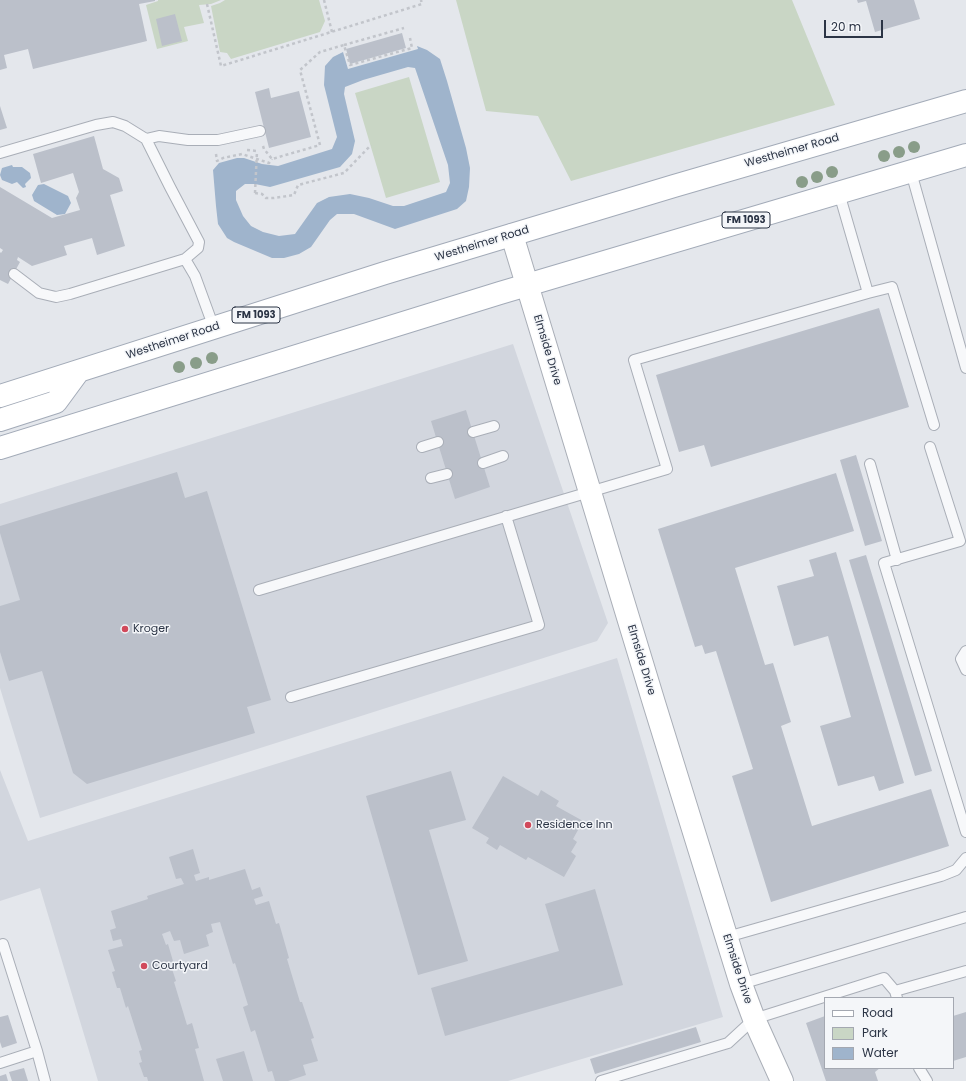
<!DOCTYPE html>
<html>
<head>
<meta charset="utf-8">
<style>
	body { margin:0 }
	#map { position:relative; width:966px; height:1081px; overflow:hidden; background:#e4e7ec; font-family:Poppins,sans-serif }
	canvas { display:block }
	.legend { position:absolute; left:824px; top:997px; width:130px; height:72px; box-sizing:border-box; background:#f4f6f9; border:1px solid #a4a8b1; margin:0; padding:5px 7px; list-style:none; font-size:12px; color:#2b3445 }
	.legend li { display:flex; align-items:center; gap:8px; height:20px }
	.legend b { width:20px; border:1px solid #a4a8b1 }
	.scale { position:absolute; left:824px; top:20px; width:59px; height:18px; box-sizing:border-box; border:2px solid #2b3445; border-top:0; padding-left:5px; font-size:12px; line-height:14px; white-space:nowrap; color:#2b3445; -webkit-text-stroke:3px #f4f6f9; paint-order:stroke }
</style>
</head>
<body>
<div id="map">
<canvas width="966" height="1081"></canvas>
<ul class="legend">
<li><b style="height:5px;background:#fff"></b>Road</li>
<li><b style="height:11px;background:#c9d6c5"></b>Park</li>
<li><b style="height:11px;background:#9fb4cc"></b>Water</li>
</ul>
<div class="scale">20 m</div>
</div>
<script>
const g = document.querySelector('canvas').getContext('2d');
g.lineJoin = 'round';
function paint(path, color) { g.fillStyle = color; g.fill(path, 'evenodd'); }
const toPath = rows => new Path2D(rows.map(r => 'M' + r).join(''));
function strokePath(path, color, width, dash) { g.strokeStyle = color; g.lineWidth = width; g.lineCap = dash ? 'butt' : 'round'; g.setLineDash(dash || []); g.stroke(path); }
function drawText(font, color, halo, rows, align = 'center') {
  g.font = font + ' Poppins,sans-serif'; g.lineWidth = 3; g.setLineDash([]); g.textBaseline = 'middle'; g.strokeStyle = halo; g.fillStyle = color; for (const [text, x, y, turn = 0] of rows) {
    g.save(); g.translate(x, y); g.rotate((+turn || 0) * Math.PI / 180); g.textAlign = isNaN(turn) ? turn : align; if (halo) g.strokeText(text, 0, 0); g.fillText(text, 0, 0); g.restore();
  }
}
const built = toPath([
	[513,344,608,623,597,641,40,818,0,688,0,504],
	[617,658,723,1017,508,1081,98,1081,40,888,0,901,0,770,28,841]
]);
const green = toPath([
	[158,0,221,0,211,4,199,5,204,23,184,27,188,41,157,49,146,5,158,1],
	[225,0,319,0,325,21,320,32,231,59,227,53,220,52,211,6,220,3],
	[456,0,792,0,835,105,571,181,538,116,486,111],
	[409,77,440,182,386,198,355,93]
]);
const water = toPath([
	[417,46,427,50,440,59,447,81,466,148,470,168,469,187,466,201,457,209,395,229,354,214,337,214,330,220,311,247,299,254,284,258,272,258,234,242,227,238,218,224,216,206,213,170,219,163,237,158,244,158,262,164,278,166,332,149,337,137,324,85,325,66,333,57,343,52,348,69,418,49],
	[408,67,415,68,448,165,450,183,446,192,404,206,393,206,369,198,350,194,329,197,317,203,295,234,279,236,263,232,251,226,243,216,236,200,236,191,245,184,255,184,270,187,340,167,352,154,355,141,344,94,345,87,363,80],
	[12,165,13,167,22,167,30,173,31,178,25,184,26,187,23,188,17,182,12,184,2,180,0,175,2,168],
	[44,184,68,196,71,203,65,214,57,215,34,201,32,195,38,185]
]);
const building = toPath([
	[0,0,155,0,155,1,139,4,147,41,33,69,28,49,4,55,7,68,0,70],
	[857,0,914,0,920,19,875,32,866,1,858,3],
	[175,14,182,41,162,46,156,19],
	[402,33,406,48,350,64,346,49],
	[269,88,271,98,299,91,311,137,269,148,255,92],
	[0,106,7,128,0,130],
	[94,136,103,169,119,178,123,191,110,195,125,246,97,255,92,238,64,246,67,255,32,266,18,257,17,260,20,262,8,284,0,280,0,252,1,253,3,250,0,248,0,187,52,218,80,210,76,198,79,192,73,173,41,183,33,154],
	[879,308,909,407,711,467,704,445,679,452,656,375],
	[466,410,490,487,455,499,431,421],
	[856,455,882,541,865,546,840,460],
	[177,472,185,498,207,491,271,700,247,707,255,733,87,784,73,773,42,671,9,681,0,652,0,606,20,600,0,533,0,526],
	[836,473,854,531,735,568,765,665,773,663,791,722,781,726,812,826,931,789,949,846,771,902,732,776,753,769,716,651,705,654,702,645,695,647,658,529],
	[836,552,904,783,879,791,874,776,838,786,820,726,851,717,828,636,794,646,777,586,814,576,809,560],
	[866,555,932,771,915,776,849,560],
	[451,771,466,820,429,830,468,961,418,975,366,796],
	[503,776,538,796,541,790,559,801,556,806,583,821,573,839,577,842,571,852,576,856,564,877,528,857,526,860,500,845,497,850,486,843,489,838,472,828],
	[193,849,200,873,194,875,196,881,209,877,209,880,245,869,252,890,260,887,263,896,254,899,256,905,269,901,276,924,279,923,289,958,287,959,300,1002,302,1002,314,1038,311,1039,318,1061,303,1065,306,1075,288,1081,275,1081,272,1071,268,1072,255,1030,251,1032,243,1007,248,1005,235,963,233,964,220,922,211,924,213,932,206,935,209,946,184,954,180,940,174,941,170,931,162,934,166,945,168,944,175,968,172,969,176,981,174,982,187,1025,192,1023,199,1048,195,1049,204,1081,148,1081,147,1077,144,1077,139,1063,142,1062,139,1051,142,1050,128,1006,126,1008,120,988,117,988,112,972,115,971,108,950,123,946,121,939,113,941,110,930,116,928,111,911,148,899,147,896,184,884,181,878,176,879,169,857],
	[595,889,623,985,445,1036,431,988,559,951,545,904],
	[966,1012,966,1057,953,1061,953,1016],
	[8,1015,17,1043,2,1048,0,1042,0,1017],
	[825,1016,825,1068,880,1068,875,1072,878,1081,826,1081,806,1023],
	[696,1027,701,1042,595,1074,590,1059],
	[244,1051,253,1081,223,1081,216,1059],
	[24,1068,28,1081,12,1081,9,1072],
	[6,1074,8,1081,0,1081,0,1076]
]);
const path = toPath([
	[324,0,332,32],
	[207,4,221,66,422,4,421,0],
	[344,45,404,28],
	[263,146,264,149,272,159,320,145,300,70,320,52,344,45,350,65,412,48,410,38],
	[247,150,257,151],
	[216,154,217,161,223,158,242,154,269,163,272,159],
	[255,193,262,194,266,198,274,198,294,195,298,185,344,173,371,145]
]);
const lane = toPath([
	[146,139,159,136,188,140,218,140,260,131],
	[0,153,96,125,113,122,125,126,146,139,170,187,199,242,198,248,185,259,70,294,56,297,39,293,14,274],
	[911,172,966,368],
	[185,259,195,276,214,328],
	[868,293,892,287,934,425],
	[473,432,494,426],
	[422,447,438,442],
	[930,447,960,541,884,563,966,832],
	[483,463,503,456],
	[870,464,897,560],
	[431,478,447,474],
	[259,590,667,469,634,360,868,293,839,193],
	[966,651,961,659,966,670],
	[291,697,539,625,506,516],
	[727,937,941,876,956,870,966,858],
	[3,944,37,1051,45,1081],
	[741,984,966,917],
	[895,991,966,971],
	[0,1063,37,1051],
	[919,1068,927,1081],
	[601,1081,728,1043,754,1019,884,978,895,991,897,998]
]);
const secondary = toPath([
	[512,235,654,703,741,984,754,1019,782,1081]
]);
const primary = toPath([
	[0,396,385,273,674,186,966,101],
	[0,420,56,402,78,372],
	[0,448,500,293,966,155]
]);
const pathBridge = toPath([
	[255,193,257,151]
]);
const trees = [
	[914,147],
	[899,152],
	[884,156],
	[832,172],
	[817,177],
	[802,182],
	[212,358],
	[196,363],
	[179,367]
];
const markers = [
	[125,629,4,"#d1495b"],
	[528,825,4,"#d1495b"],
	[144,966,4,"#d1495b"]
];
const shields = [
	[746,220,48],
	[256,315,48]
];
const shieldNames = [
	["FM 1093",746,220],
	["FM 1093",256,315]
];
const streetNames = [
	["Westheimer Road",792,151,-16],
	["Westheimer Road",482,244,-17],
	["Westheimer Road",173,341,-18],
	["Elmside Drive",547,350,73],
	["Elmside Drive",641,660,73],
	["Elmside Drive",737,969,72]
];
const poiNames = [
	["Kroger",133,629],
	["Residence Inn",536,825],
	["Courtyard",152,966]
];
paint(built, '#d2d6de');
paint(green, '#c9d6c5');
paint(water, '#9fb4cc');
paint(building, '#bbc0ca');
strokePath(lane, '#a9aeb7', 12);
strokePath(secondary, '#a9aeb7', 24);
strokePath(primary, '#a3abb8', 24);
strokePath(path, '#c2c5cb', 2.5, [3, 3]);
strokePath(lane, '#f7f8fa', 10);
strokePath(secondary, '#fff', 22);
strokePath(primary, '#fff', 22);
strokePath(pathBridge, '#c2c5cb', 2.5, [3, 3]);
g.fillStyle = '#899d89';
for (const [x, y] of trees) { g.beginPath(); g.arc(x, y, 6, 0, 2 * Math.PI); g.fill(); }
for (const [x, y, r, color] of markers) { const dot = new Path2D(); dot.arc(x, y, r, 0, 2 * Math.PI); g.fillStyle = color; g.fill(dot); strokePath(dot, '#f4f6f9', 1.5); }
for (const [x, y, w] of shields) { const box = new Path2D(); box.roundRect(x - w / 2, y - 8, w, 16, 3); g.fillStyle = '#f4f6f9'; g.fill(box); strokePath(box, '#2b3445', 1); }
drawText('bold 10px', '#2b3445', null, shieldNames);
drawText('11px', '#2b3445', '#f4f6f9', streetNames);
drawText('11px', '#2b3445', '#f4f6f9', poiNames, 'left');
</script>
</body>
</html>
